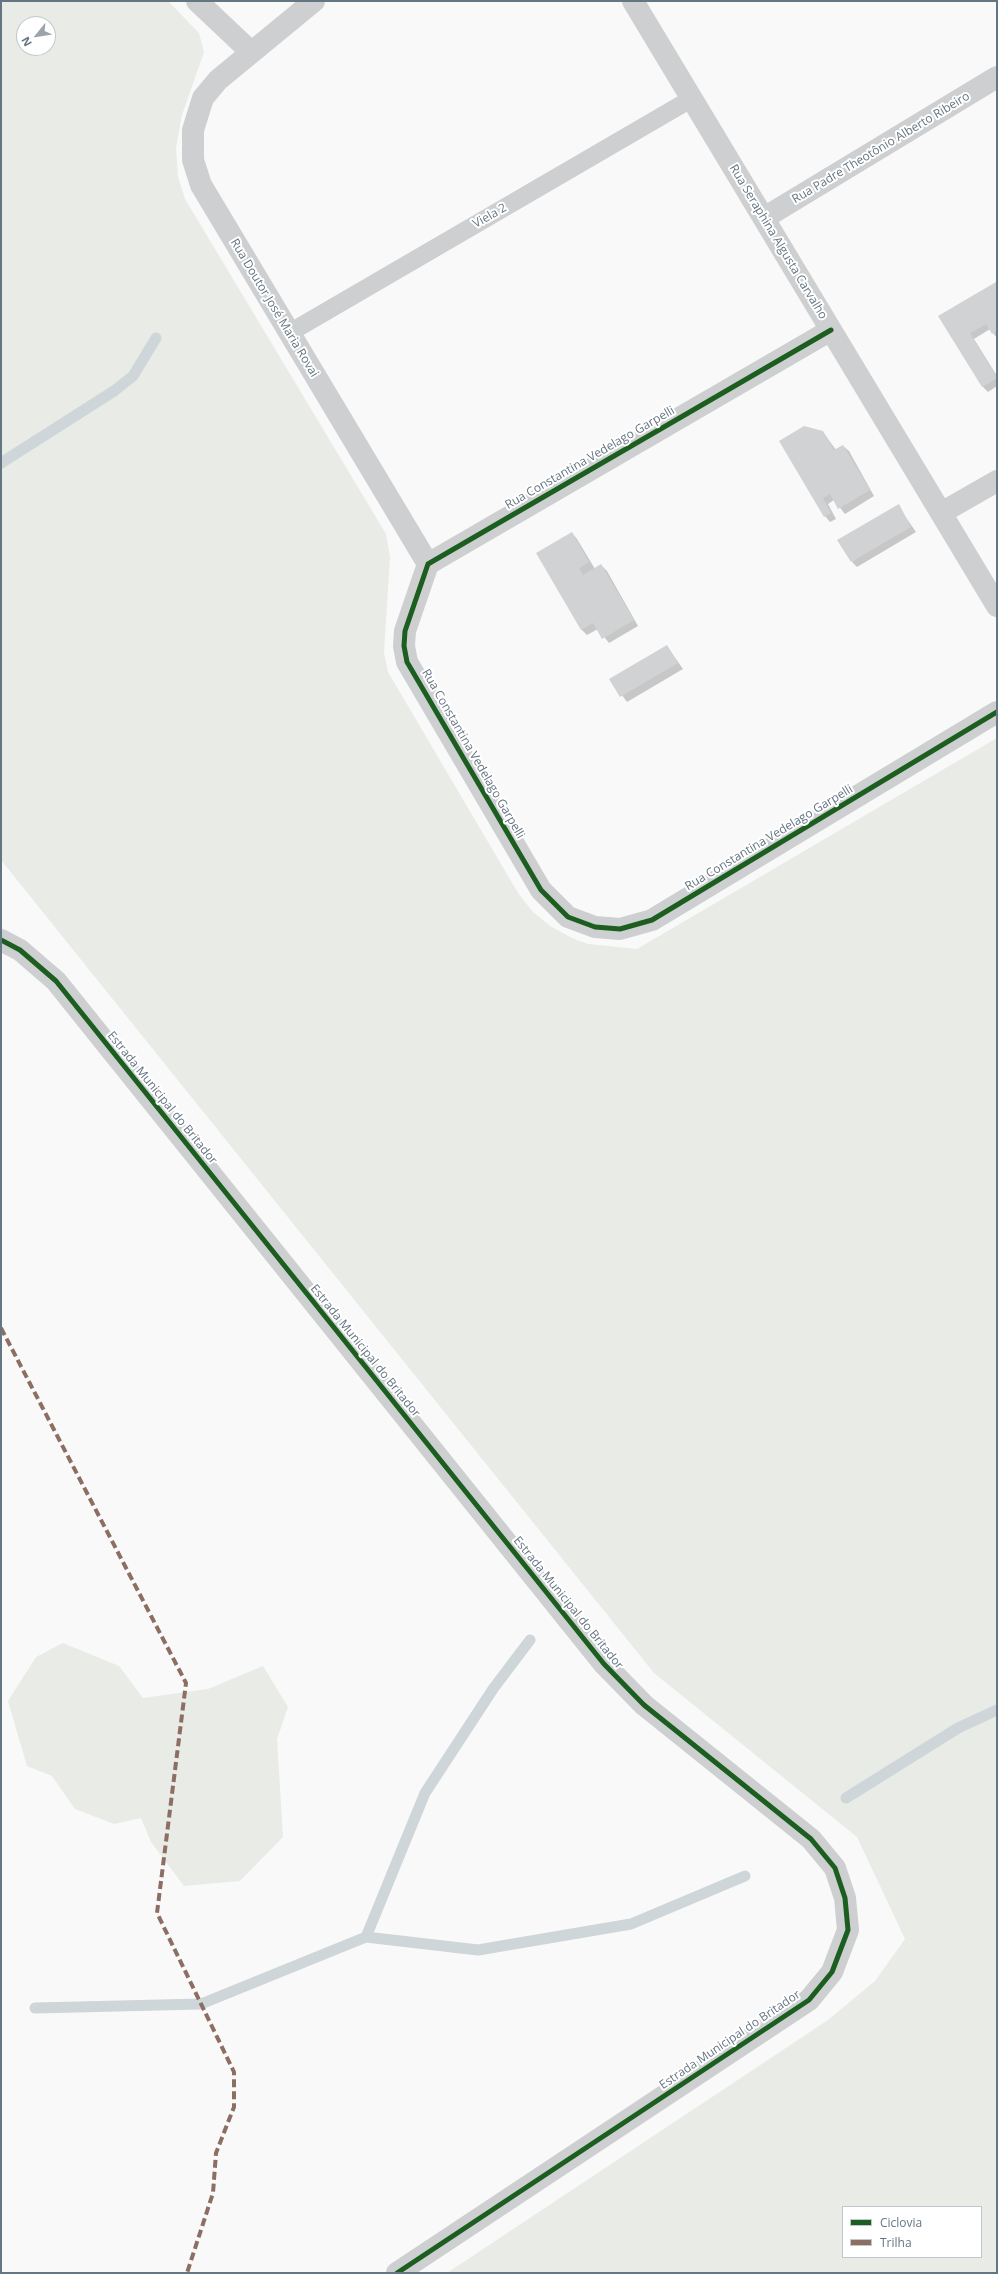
<!DOCTYPE html>
<html>
<head>
<meta charset="utf-8">
<style>
	body { margin:0 }
	#map { position:relative; width:998px; height:2274px; overflow:hidden; background:#f9f9f9; font-family:"Open Sans",sans-serif }
	canvas { display:block }
	.frame { position:absolute; inset:0; border:2px solid #657683; pointer-events:none }
	.legend { position:absolute; left:842px; top:2206px; width:140px; height:52px; box-sizing:border-box; background:#fff; border:1px solid #c1c8cd; margin:0; padding:5px 7px; list-style:none; font-size:12px; color:#657683 }
	.legend li { display:flex; align-items:center; gap:8px; height:20px }
	.legend b { width:20px; border:1px solid #c1c8cd }
	.north { position:absolute; left:16px; top:16px; width:40px; height:40px; box-sizing:border-box; background:#fff; border:1px solid #c1c8cd; border-radius:50%; rotate:240deg; font-size:11px; font-weight:700; line-height:16px; text-align:center; color:#657683 }
	.north::after { content:''; display:block; margin:auto; width:14px; height:18px; background:#99a4ac; clip-path:polygon(50% 0,100% 100%,50% 72%,0 100%) }
</style>
</head>
<body>
<div id="map">
<canvas width="998" height="2274"></canvas>
<div class="frame"></div>
<ul class="legend">
<li><b style="height:5px;background:#1b5e20"></b>Ciclovia</li>
<li><b style="height:5px;background:#8d6e63"></b>Trilha</li>
</ul>
<div class="north">N</div>
</div>
<script>
const g = document.querySelector('canvas').getContext('2d');
g.lineJoin = 'round';
function paint(path, color) { g.fillStyle = color; g.fill(path, 'evenodd'); }
const toPath = rows => new Path2D(rows.map(r => 'M' + r).join(''));
function strokePath(path, color, width, dash) { g.strokeStyle = color; g.lineWidth = width; g.lineCap = dash ? 'butt' : 'round'; g.setLineDash(dash || []); g.stroke(path); }
function drawText(font, color, halo, rows, align = 'center') {
  g.font = font + ' "Open Sans",sans-serif'; g.lineWidth = 4; g.setLineDash([]); g.textBaseline = 'middle'; g.strokeStyle = halo; g.fillStyle = color; for (const [text, x, y, turn = 0] of rows) {
    g.save(); g.translate(x, y); g.rotate((+turn || 0) * Math.PI / 180); g.textAlign = isNaN(turn) ? turn : align; if (halo) g.strokeText(text, 0, 0); g.fillText(text, 0, 0); g.restore();
  }
}
const green = toPath([
	[1,1,168,1,199,33,204,52,182,115,176,148,178,177,185,199,386,534,390,557,384,653,388,672,518,893,532,911,550,926,574,939,588,944,637,949,997,738,997,2273,447,2273,828,2020,875,1981,905,1939,857,1837,654,1673,1,860],
	[24,24,48,24,48,48,24,48],
	[843,2207,981,2207,981,2257,843,2257],
	[63,1643,119,1666,143,1698,208,1689,263,1666,288,1707,277,1739,283,1837,240,1881,184,1886,151,1842,141,1818,114,1824,75,1809,52,1776,27,1766,8,1701,36,1657]
]);
const shadow = toPath([
	[996,283,997,338,990,329,974,339,997,376,997,386,988,392,983,387,940,316],
	[823,432,836,450,843,446,849,451,874,496,845,514,834,500,828,504,836,519,830,522,825,516,781,441],
	[898,506,916,532,857,567,852,562],
	[572,533,577,539,595,569,601,565,607,571,638,626,609,643,598,629,587,635,582,630,537,553],
	[667,646,683,669,627,702,611,680]
]);
const stream = toPath([
	[1,463,114,391,133,376,156,338],
	[846,1798,958,1728,997,1710],
	[366,1937,425,1793,493,1689,530,1640],
	[35,2008,201,2004,366,1937,478,1950,631,1924,745,1876]
]);
const building = toPath([
	[996,282,997,331,992,334,986,324,970,333,997,378,982,387,938,316],
	[804,426,823,431,834,450,843,445,870,490,838,509,830,494,823,498,831,513,824,517,779,441],
	[899,504,911,527,851,562,837,540],
	[572,532,589,562,579,568,583,575,601,564,634,620,602,639,593,623,581,630,536,553],
	[667,645,678,663,620,697,609,679]
]);
const lane = toPath([
	[289,333,691,99]
]);
const street = toPath([
	[197,1,251,52],
	[314,1,218,80,203,98,193,130,193,160,201,185,428,564],
	[633,1,997,606],
	[764,218,997,77],
	[831,330,428,564,405,631,404,646,407,662,541,890,568,917,595,927,620,929,652,920,997,712],
	[941,513,997,481],
	[1,940,20,950,56,981,604,1664,644,1705,811,1839,835,1868,845,1898,848,1930,832,1972,809,2000,397,2273]
]);
const quiet = toPath([
	[1,1328,186,1683,157,1913,234,2072,234,2107,216,2153,213,2193,187,2273]
]);
const cycleway = toPath([
	[831,330,428,564,405,631,404,646,407,662,541,890,568,917,595,927,620,929,652,920,997,712],
	[1,940,20,950,56,981,604,1664,644,1705,811,1839,835,1868,845,1898,848,1930,832,1972,809,2000,397,2273]
]);
const streetNames = [
	["Rua Padre Theotônio Alberto Ribeiro",881,148,-31],
	["Viela 2",490,216,-30],
	["Rua Seraphina Algusta Carvalho",778,242,59],
	["Rua Doutor José Maria Rovai",274,308,59],
	["Rua Constantina Vedelago Garpelli",590,458,-30],
	["Rua Constantina Vedelago Garpelli",473,754,60],
	["Rua Constantina Vedelago Garpelli",769,838,-31],
	["Estrada Municipal do Britador",162,1098,51],
	["Estrada Municipal do Britador",365,1351,51],
	["Estrada Municipal do Britador",568,1603,51],
	["Estrada Municipal do Britador",730,2040,-34]
];
paint(green, '#e8ebe6');
paint(shadow, '#0003');
strokePath(stream, '#ced6d9', 11);
paint(building, '#d0d2d3');
strokePath(lane, '#cecfd0', 18);
strokePath(street, '#cecfd0', 22);
strokePath(quiet, '#8d6e63', 4, [8, 4]);
strokePath(cycleway, '#1b5e20', 5);
drawText('12px', '#657683', '#fff', streetNames);
</script>
</body>
</html>
